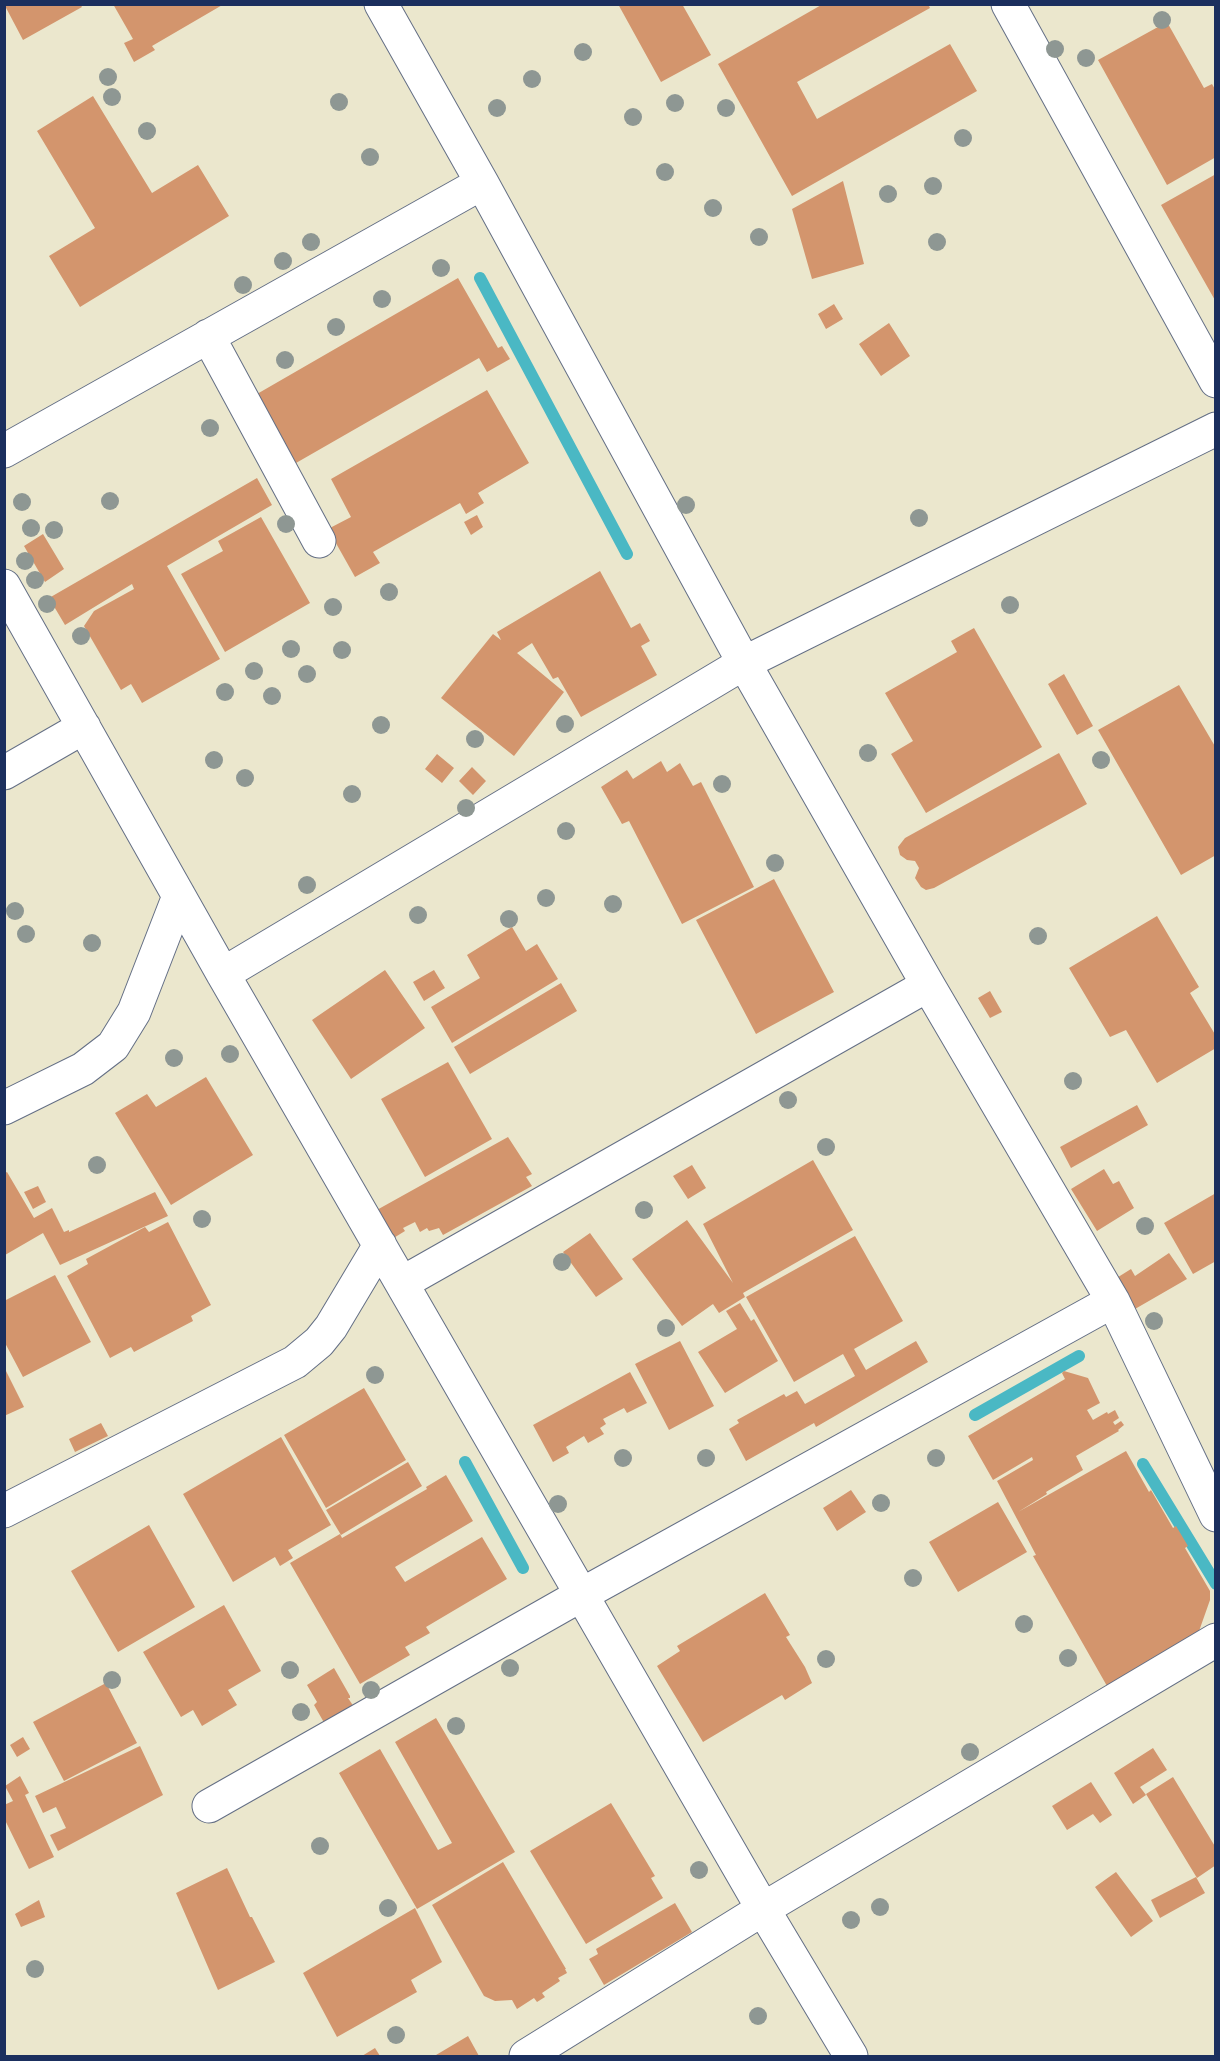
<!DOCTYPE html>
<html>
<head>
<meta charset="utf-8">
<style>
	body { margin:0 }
	#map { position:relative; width:1220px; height:2061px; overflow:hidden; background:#ebe7cd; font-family:"Sorts Mill Goudy",serif }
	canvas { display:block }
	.frame { position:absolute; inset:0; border:6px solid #1b2f5e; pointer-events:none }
</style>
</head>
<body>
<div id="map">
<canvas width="1220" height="2061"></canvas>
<div class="frame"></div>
</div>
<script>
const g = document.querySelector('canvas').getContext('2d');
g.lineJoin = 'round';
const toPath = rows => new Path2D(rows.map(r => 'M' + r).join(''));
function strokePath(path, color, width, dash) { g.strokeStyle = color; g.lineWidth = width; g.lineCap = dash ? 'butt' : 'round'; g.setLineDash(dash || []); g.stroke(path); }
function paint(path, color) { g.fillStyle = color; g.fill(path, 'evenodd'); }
const stream = toPath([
	[480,278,627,554],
	[975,1415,1079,1356],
	[465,1462,523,1568],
	[1143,1464,1216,1584]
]);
const building = toPath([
	[4,4,80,4,82,7,23,40],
	[113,4,224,4,152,46,155,50,134,62,124,43,133,39],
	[618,4,682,4,711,55,661,82],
	[823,4,928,4,930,8,797,82,817,119,950,44,977,91,792,196,718,64],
	[1167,22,1204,88,1212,84,1216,91,1216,157,1167,185,1098,60],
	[93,96,152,193,198,165,229,216,80,307,49,256,95,228,37,131],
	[1216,174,1216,302,1161,205],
	[843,181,864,264,812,279,792,209],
	[458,278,498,348,502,346,510,359,487,372,479,358,296,463,257,394],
	[834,304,843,319,826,329,818,314],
	[889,323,910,356,881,376,859,344],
	[487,390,529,463,478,493,484,503,466,514,460,503,373,552,380,563,355,577,328,529,351,517,331,479],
	[257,478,272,505,167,566,220,659,142,703,131,684,121,690,84,626,94,611,134,589,132,584,65,625,49,598],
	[477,515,483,527,471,535,464,522],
	[261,517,310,603,225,652,181,574,223,551,218,541],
	[43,534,64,569,45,582,24,546],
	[600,571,631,628,640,623,650,641,641,646,657,675,581,717,558,677,553,679,532,643,517,653,564,692,514,756,441,698,493,634,501,640,497,632],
	[974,628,1042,747,926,813,891,754,913,741,885,693,957,652,951,641],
	[1064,674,1093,726,1077,735,1048,684],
	[1179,685,1216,748,1216,855,1181,875,1098,730],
	[1059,753,1087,804,934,888,926,890,921,887,915,878,919,868,915,861,907,860,900,855,898,847,905,838],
	[437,754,454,768,442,783,425,769],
	[661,761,667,772,680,763,693,786,701,782,754,887,682,924,629,821,622,824,601,787,627,770,633,779],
	[472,767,486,781,473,795,459,781],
	[774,879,834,992,756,1034,696,920],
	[1157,916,1199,987,1190,993,1216,1036,1216,1048,1157,1083,1126,1030,1110,1037,1069,968],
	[512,927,526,951,537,944,558,979,452,1043,431,1007,480,978,467,955],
	[385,970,425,1028,351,1079,312,1020],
	[434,970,445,988,424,1001,413,982],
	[561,983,577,1011,470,1074,454,1047],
	[990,991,1002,1012,990,1018,978,998],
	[448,1062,492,1139,425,1177,381,1099],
	[206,1077,253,1155,171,1205,115,1113,147,1094,156,1107],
	[1137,1105,1148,1125,1071,1168,1060,1147],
	[508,1137,532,1174,526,1177,532,1186,443,1235,439,1228,429,1231,427,1228,420,1232,415,1222,403,1228,405,1231,392,1239,375,1211],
	[813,1160,853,1230,743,1293,745,1297,719,1313,713,1304,682,1326,632,1259,687,1220,733,1283,703,1224],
	[692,1165,706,1188,688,1199,673,1176],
	[1104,1169,1113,1184,1119,1181,1134,1208,1097,1231,1071,1189],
	[7,1172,34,1218,52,1208,64,1232,69,1230,69,1232,155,1192,168,1216,60,1265,43,1233,5,1255,5,1173],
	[38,1186,46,1202,33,1209,24,1192],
	[1216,1193,1216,1261,1193,1274,1164,1223],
	[168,1222,211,1305,191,1316,193,1321,134,1352,131,1347,110,1358,67,1276,88,1264,86,1259,145,1227,149,1232],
	[590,1233,623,1279,596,1297,563,1252],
	[855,1236,903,1321,854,1349,866,1370,916,1341,928,1362,816,1427,814,1423,746,1461,729,1429,739,1423,737,1420,784,1394,786,1397,797,1391,805,1404,855,1376,843,1354,794,1382,746,1297],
	[1169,1253,1187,1279,1135,1309,1115,1279,1131,1269,1135,1276],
	[55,1275,91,1342,23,1377,4,1341,4,1301],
	[740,1303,751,1321,754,1319,778,1361,725,1393,698,1352,737,1329,726,1311],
	[680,1341,714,1406,669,1430,635,1364],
	[4,1367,24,1407,4,1416],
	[1064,1371,1088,1378,1100,1403,1087,1410,1093,1420,1107,1412,1108,1414,1115,1410,1119,1418,1113,1422,1115,1425,1121,1421,1124,1425,1118,1430,1119,1431,1076,1456,1083,1470,1046,1492,1047,1494,1018,1512,1126,1451,1149,1492,1151,1490,1173,1528,1176,1526,1188,1546,1185,1548,1210,1591,1210,1600,1198,1634,1107,1686,1033,1556,1036,1555,997,1481,1033,1460,1032,1457,993,1480,968,1436,1065,1379,1062,1373],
	[630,1372,647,1403,627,1413,624,1408,603,1419,606,1424,600,1428,604,1434,588,1443,584,1436,566,1447,569,1453,553,1462,533,1425],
	[364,1388,406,1460,326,1508,284,1435],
	[101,1423,108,1436,75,1452,69,1439],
	[281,1437,331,1525,288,1550,293,1558,280,1566,275,1557,233,1582,183,1494],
	[408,1462,422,1486,341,1535,326,1510],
	[446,1475,473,1521,395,1567,405,1582,482,1537,507,1579,426,1627,430,1633,405,1647,410,1655,360,1684,290,1563,340,1534,342,1538,427,1489,426,1487],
	[851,1490,866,1512,837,1531,823,1508],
	[998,1502,1027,1552,958,1592,929,1542],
	[149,1525,195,1607,118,1652,71,1571],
	[765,1593,790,1635,786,1637,805,1667,812,1683,785,1700,782,1695,703,1742,657,1666,680,1651,677,1646],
	[224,1605,261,1671,228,1690,237,1705,202,1726,193,1710,181,1717,143,1652],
	[334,1668,350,1696,350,1698,348,1698,356,1710,326,1726,314,1705,317,1702,307,1685],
	[106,1683,137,1743,64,1781,33,1722],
	[436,1718,515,1852,417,1909,339,1773,380,1749,438,1850,452,1843,395,1742],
	[23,1737,30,1749,17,1757,10,1745],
	[140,1746,163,1795,58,1851,50,1835,66,1828,56,1807,43,1813,35,1796],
	[1153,1748,1167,1770,1140,1787,1146,1795,1133,1804,1114,1773],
	[20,1776,29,1793,25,1795,54,1857,29,1869,4,1818,4,1805,13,1801,5,1786],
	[1173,1777,1216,1848,1216,1865,1197,1878,1146,1794],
	[1091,1782,1112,1815,1100,1823,1093,1814,1067,1830,1052,1806],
	[611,1803,655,1876,651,1878,663,1898,586,1944,530,1851],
	[503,1862,566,1969,565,1969,567,1973,558,1978,560,1981,542,1993,545,1997,537,2002,534,1998,517,2009,512,2000,495,2001,484,1996,432,1905],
	[227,1868,250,1917,252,1917,275,1962,218,1990,176,1893],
	[1116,1872,1153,1921,1131,1937,1095,1887],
	[1196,1877,1205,1893,1160,1918,1151,1900],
	[39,1900,45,1917,21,1927,15,1914],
	[675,1903,692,1932,604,1985,589,1959,598,1954,596,1949],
	[415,1908,442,1962,411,1980,417,1992,337,2037,303,1973],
	[468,2036,479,2056,437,2056,436,2055],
	[375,2048,380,2056,362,2056]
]);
const minor = toPath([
	[381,4,482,183,744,663,928,985,1113,1301,1216,1515],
	[1008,4,1216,381],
	[208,336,319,541],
	[4,451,482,183],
	[4,586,223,974,763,1909,851,2056],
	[4,773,84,727],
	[223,974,744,663,1216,429],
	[4,1108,83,1069,113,1046,134,1012,179,896],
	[402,1283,928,985],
	[4,1511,295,1362,319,1342,331,1327,380,1245],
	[209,1806,581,1595,1113,1301],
	[526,2056,763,1909,1216,1640]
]);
const trees = [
	[1162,20],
	[1055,49],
	[583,52],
	[1086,58],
	[108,77],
	[532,79],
	[112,97],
	[339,102],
	[675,103],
	[497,108],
	[726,108],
	[633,117],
	[147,131],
	[963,138],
	[370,157],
	[665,172],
	[933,186],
	[888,194],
	[713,208],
	[759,237],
	[311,242],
	[937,242],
	[283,261],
	[441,268],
	[243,285],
	[382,299],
	[336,327],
	[285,360],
	[210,428],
	[110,501],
	[22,502],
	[686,505],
	[919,518],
	[286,524],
	[31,528],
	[54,530],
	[25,561],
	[35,580],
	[389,592],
	[47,604],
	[1010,605],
	[333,607],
	[81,636],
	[291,649],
	[342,650],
	[254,671],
	[307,674],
	[225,692],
	[272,696],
	[565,724],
	[381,725],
	[475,739],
	[868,753],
	[214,760],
	[1101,760],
	[245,778],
	[722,784],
	[352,794],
	[466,808],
	[566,831],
	[775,863],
	[307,885],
	[546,898],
	[613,904],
	[15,911],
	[418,915],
	[509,919],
	[26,934],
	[1038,936],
	[92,943],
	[230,1054],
	[174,1058],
	[1073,1081],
	[788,1100],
	[826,1147],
	[97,1165],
	[644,1210],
	[202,1219],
	[1145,1226],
	[562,1262],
	[1154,1321],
	[666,1328],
	[375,1375],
	[623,1458],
	[706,1458],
	[936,1458],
	[881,1503],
	[558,1504],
	[913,1578],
	[1024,1624],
	[1068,1658],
	[826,1659],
	[510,1668],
	[290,1670],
	[112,1680],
	[371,1690],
	[301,1712],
	[456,1726],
	[970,1752],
	[320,1846],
	[699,1870],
	[880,1907],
	[388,1908],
	[851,1920],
	[35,1969],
	[758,2016],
	[396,2035]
];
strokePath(stream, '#4ab8c4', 12);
paint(building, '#d3956d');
strokePath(minor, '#646f85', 35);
strokePath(minor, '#fff', 33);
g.fillStyle = '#8e9793';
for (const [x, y] of trees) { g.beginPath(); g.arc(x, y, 9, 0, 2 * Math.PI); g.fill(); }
</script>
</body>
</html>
